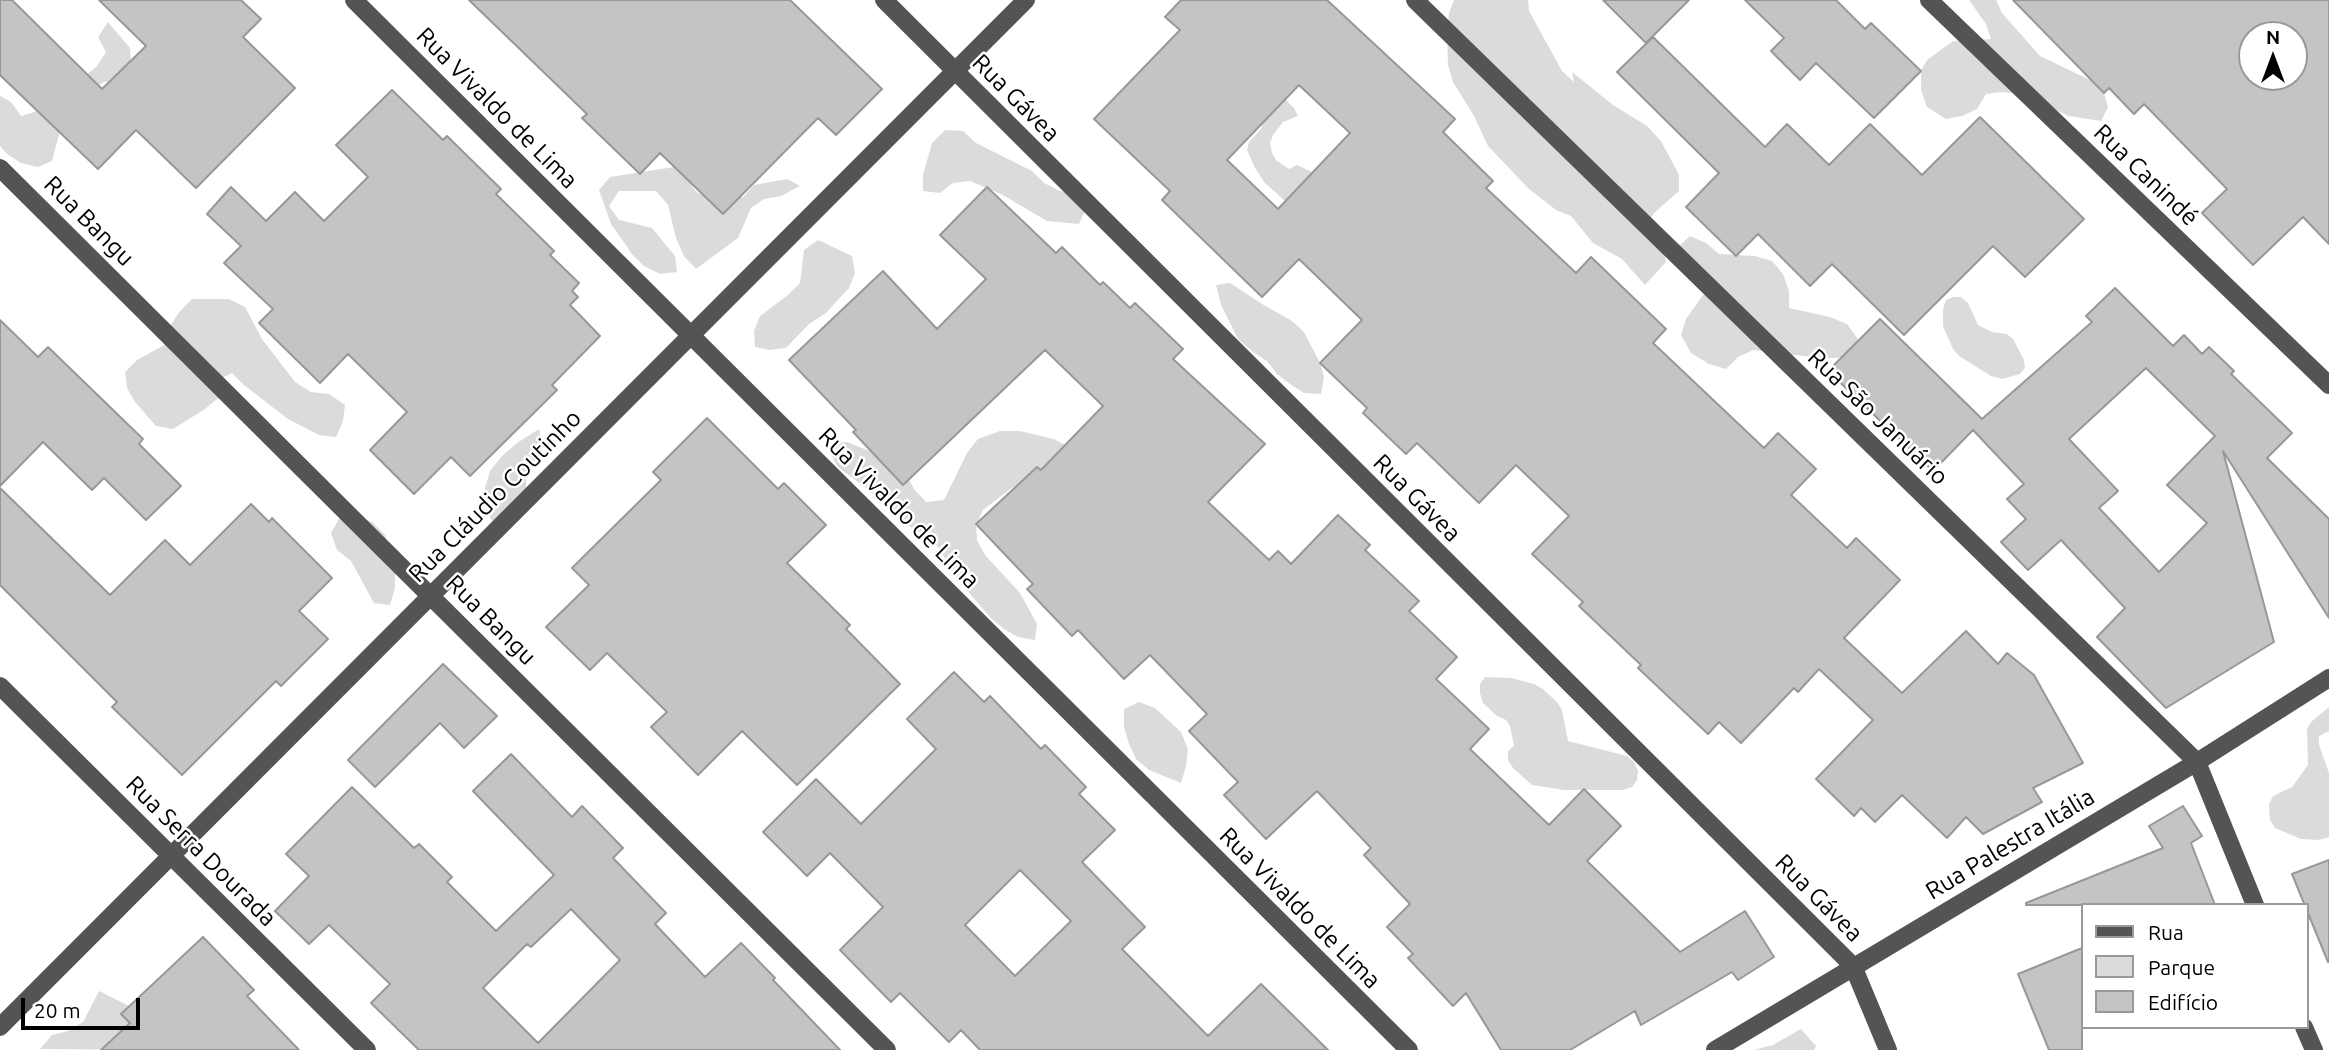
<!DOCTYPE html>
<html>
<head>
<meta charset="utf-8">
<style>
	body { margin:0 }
	#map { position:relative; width:2329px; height:1050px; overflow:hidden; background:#fff; font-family:Ubuntu,sans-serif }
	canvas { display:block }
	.legend { position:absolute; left:2081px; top:903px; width:228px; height:126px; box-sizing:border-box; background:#fff; border:2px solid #999; margin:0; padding:9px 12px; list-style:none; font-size:21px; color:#000 }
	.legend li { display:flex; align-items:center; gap:14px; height:35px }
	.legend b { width:35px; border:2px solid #999 }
	.north { position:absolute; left:2238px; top:21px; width:70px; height:70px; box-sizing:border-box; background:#fff; border:2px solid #999; border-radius:50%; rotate:0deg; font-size:19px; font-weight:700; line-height:28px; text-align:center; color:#000 }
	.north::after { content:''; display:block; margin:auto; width:24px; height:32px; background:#000; clip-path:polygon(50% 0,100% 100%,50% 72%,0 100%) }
	.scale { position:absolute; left:21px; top:998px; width:119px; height:32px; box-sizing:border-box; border:4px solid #000; border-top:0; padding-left:9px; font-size:21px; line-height:24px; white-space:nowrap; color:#000; -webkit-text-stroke:5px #fff; paint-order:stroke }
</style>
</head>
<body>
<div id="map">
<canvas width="2329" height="1050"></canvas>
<ul class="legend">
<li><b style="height:9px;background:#545454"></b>Rua</li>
<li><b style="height:19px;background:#dbdbdb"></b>Parque</li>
<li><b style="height:19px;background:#c4c4c4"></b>Edifício</li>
</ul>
<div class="north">N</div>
<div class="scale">20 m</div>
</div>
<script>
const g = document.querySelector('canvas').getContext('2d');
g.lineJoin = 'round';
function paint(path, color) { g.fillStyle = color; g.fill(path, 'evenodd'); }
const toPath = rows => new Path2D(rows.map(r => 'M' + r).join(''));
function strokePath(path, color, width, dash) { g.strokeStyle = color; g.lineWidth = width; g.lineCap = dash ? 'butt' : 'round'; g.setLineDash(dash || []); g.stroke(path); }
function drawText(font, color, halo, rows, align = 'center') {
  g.font = font + ' Ubuntu,sans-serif'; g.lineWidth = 5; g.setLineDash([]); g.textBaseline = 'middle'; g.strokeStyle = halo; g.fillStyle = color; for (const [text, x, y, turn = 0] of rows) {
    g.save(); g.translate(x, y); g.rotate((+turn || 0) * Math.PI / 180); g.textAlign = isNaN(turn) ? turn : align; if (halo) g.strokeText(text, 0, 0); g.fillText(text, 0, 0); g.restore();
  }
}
const green = toPath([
	[1454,0,1528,0,1529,11,1562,71,1574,82,1572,72,1613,105,1647,126,1661,141,1679,175,1679,191,1654,213,1645,227,1663,246,1666,262,1645,285,1622,259,1593,243,1571,216,1556,210,1529,189,1488,146,1474,116,1453,82,1448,65,1447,31,1449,13],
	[1969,0,1996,0,2002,13,2040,56,2092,81,2104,93,2108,107,2101,121,2069,116,2022,94,2002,92,1986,94,1977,109,1962,116,1946,119,1927,107,1921,90,1921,71,1927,60,1953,41,1991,39,1986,24],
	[108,22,130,48,131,66,121,80,104,82,75,100,60,131,52,161,38,167,21,163,7,154,0,146,0,96,11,102,21,116,61,104,84,77,97,66,106,52,98,37],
	[1280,94,1294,108,1298,116,1283,122,1273,135,1270,143,1272,153,1276,160,1289,169,1297,165,1323,177,1293,204,1284,200,1265,183,1255,168,1247,150,1249,142,1261,129,1266,115],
	[945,130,963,131,976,143,1032,171,1044,183,1060,191,1077,194,1086,208,1079,224,1047,221,1001,194,970,181,953,183,940,193,923,191,923,175,932,143],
	[674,167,686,177,696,192,726,203,743,197,754,185,787,179,800,186,781,196,764,199,751,208,738,238,696,269,684,256,676,238,668,205,656,191,619,191,609,206,619,220,652,228,675,256,677,272,660,274,644,266,632,254,611,224,599,190,610,177],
	[1690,236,1706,243,1719,254,1755,256,1772,261,1783,274,1789,291,1789,308,1830,317,1847,324,1858,339,1853,355,1837,358,1820,358,1753,350,1738,357,1726,369,1709,364,1691,353,1681,335,1686,319,1706,291,1677,248],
	[818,240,852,256,855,273,849,288,826,313,809,324,786,348,770,350,755,347,754,331,760,316,788,295,800,283,804,250],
	[1230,283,1262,304,1292,321,1304,332,1320,363,1324,377,1321,394,1304,393,1290,384,1277,374,1267,361,1253,352,1238,339,1221,305,1216,285],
	[1954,297,1961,297,1968,303,1978,325,1992,332,2007,334,2013,339,2024,360,2025,368,2020,374,2002,379,1991,376,1959,356,1953,349,1943,326,1943,309,1946,300],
	[192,299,229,299,245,307,262,339,295,382,311,392,329,394,345,405,343,421,336,437,319,435,288,419,244,385,232,373,218,380,218,398,205,409,173,429,156,426,135,402,127,388,125,372,137,360,168,343,170,326,180,311],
	[539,429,543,446,526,477,526,494,510,523,491,520,485,504,485,488,490,471,502,456,517,443],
	[1000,431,1020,431,1054,439,1087,457,1013,487,983,510,976,525,977,540,985,555,1020,593,1037,624,1035,640,1018,637,1004,629,991,618,956,578,939,548,927,537,909,526,870,491,838,467,830,453,830,443,847,442,879,455,906,474,914,489,926,502,944,500,967,453,978,439],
	[355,515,372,522,385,535,395,571,395,588,390,605,374,603,351,561,337,550,331,533,339,519],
	[1485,677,1511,678,1534,684,1543,689,1557,702,1562,710,1568,741,1627,756,1634,762,1638,771,1637,780,1632,787,1623,790,1564,790,1532,785,1513,768,1508,760,1508,751,1514,746,1510,726,1506,720,1497,716,1483,703,1480,693,1480,684],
	[1139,702,1155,708,1181,732,1188,749,1186,766,1181,783,1149,770,1136,759,1129,744,1124,727,1124,709],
	[2329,707,2329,731,2319,736,2319,745,2329,773,2329,837,2319,840,2301,839,2275,828,2270,820,2269,804,2273,796,2292,787,2308,765,2307,729,2311,722],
	[99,991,133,1008,165,1050,40,1049,52,1035,68,1031,83,1022],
	[1801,1029,1816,1046,1814,1050,1754,1050,1773,1045]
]);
const building = toPath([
	[0,0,12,0,102,89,146,46,99,0,241,0,261,19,243,37,295,88,196,188,136,130,98,169,0,75,0,0],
	[469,0,790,0,882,89,836,135,818,118,723,214,660,153,640,174,582,118,587,114,469,0],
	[1181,0,1327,0,1455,119,1443,132,1493,181,1486,188,1576,273,1591,257,1666,329,1653,343,1764,448,1778,433,1816,469,1791,495,1847,548,1856,538,1900,580,1844,638,1902,693,1966,631,1998,664,2007,653,2034,675,2083,763,2033,788,2042,802,1983,834,1966,817,1947,838,1902,795,1875,822,1861,808,1854,816,1816,779,1873,720,1819,669,1798,692,1794,688,1741,743,1719,722,1708,734,1638,668,1641,665,1579,606,1583,602,1532,554,1569,516,1516,465,1479,503,1417,443,1406,454,1363,413,1367,408,1320,363,1362,320,1299,259,1262,297,1162,200,1170,191,1094,119,1180,30,1165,17,1181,0],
	[1299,85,1350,133,1278,209,1227,160,1299,85],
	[1603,0,1689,0,1646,43,1603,0],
	[1745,0,1836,0,1865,29,1871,23,1921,71,1874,118,1816,63,1800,80,1771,51,1784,38,1745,0],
	[2013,0,2329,0,2329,244,2303,217,2253,265,2202,213,2227,189,2144,104,2134,114,2109,88,2104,93,2013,0],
	[2252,35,2294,35,2294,77,2252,77,2252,35],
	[1653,37,1765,147,1787,124,1829,165,1870,124,1922,175,1980,117,2084,219,2025,277,1993,246,1904,335,1832,264,1810,286,1758,234,1736,256,1686,207,1719,173,1617,72,1653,37],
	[392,90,443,140,447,136,501,189,496,194,554,251,550,255,579,283,572,291,578,297,570,305,600,336,552,385,557,390,470,476,451,457,414,494,370,450,407,412,348,354,320,383,259,323,273,309,224,263,241,246,207,214,231,187,266,221,295,192,324,221,368,177,336,145,392,90],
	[987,187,1056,253,1062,247,1100,285,1103,282,1130,308,1135,303,1183,349,1173,359,1265,444,1208,502,1269,560,1278,551,1291,564,1338,515,1370,545,1365,550,1419,601,1409,611,1457,657,1436,679,1489,729,1470,749,1549,825,1584,789,1621,826,1587,861,1680,952,1745,911,1774,957,1738,980,1732,972,1641,1025,1635,1011,1570,1050,1501,1050,1466,993,1453,1006,1408,958,1413,954,1387,927,1410,904,1364,855,1371,848,1317,791,1266,839,1224,795,1238,782,1189,731,1207,714,1150,655,1124,679,1078,630,1072,636,1027,589,1033,584,976,524,1037,467,1041,470,1103,406,1045,350,903,485,853,432,856,430,789,360,883,271,937,329,986,279,940,235,987,187],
	[2115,288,2173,346,2184,335,2202,354,2209,347,2234,371,2231,374,2292,433,2267,458,2329,519,2329,618,2223,451,2274,642,2166,708,2097,637,2125,608,2061,540,2028,570,2001,542,2026,519,2007,499,2024,484,1973,430,1933,471,1828,371,1880,319,1982,419,2092,322,2086,316,2115,288],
	[2146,368,2215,436,2167,485,2207,523,2159,572,2099,508,2118,491,2069,439,2146,368],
	[0,320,38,357,48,347,143,439,139,444,181,486,146,520,104,478,92,490,43,442,0,486,0,320],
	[707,418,778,489,784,483,826,525,787,563,850,625,846,629,900,684,797,785,742,731,698,775,651,727,667,712,607,653,590,670,546,627,589,585,572,568,661,480,653,472,707,418],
	[0,488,110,595,165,540,190,565,251,504,269,522,272,518,332,578,299,611,328,639,281,686,276,681,182,775,112,707,117,702,0,585,0,488],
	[443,664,497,716,464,748,440,723,375,787,348,760,443,664],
	[954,672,984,702,990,696,1041,749,1045,745,1086,787,1079,794,1115,830,1082,862,1145,927,1122,949,1208,1036,1261,984,1328,1050,980,1050,961,1030,949,1042,900,993,891,1002,840,950,883,907,830,853,807,876,763,832,816,779,861,824,936,749,907,719,954,672],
	[1020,870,1071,921,1015,976,965,925,1020,870],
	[511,754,572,817,582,806,623,848,613,858,666,913,655,924,705,977,741,943,775,978,773,980,840,1050,419,1050,371,1003,390,984,329,925,309,944,275,911,309,876,286,854,352,787,414,848,419,844,452,877,447,882,496,931,554,875,473,791,511,754],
	[571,909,620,960,538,1043,483,988,527,944,531,947,571,909],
	[2183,806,2202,836,2191,843,2215,905,2026,905,2026,903,2163,848,2149,826,2183,806],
	[2329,860,2329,962,2328,962,2292,874,2329,860],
	[203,937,254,990,247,996,299,1050,101,1050,130,1023,121,1014,203,937],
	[2082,948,2082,1050,2049,1050,2018,974,2082,948]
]);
const minor = toPath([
	[354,0,1409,1050],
	[884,0,1853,966,1888,1050],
	[1415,0,2197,762,2255,905],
	[1929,0,2329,385],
	[0,168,887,1050],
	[0,686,367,1050],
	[0,1027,1026,0],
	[2304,1027,2314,1050],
	[1715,1050,2197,762,2329,678]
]);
const streetNames = [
	["Rua Gávea",1016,98,45],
	["Rua Vivaldo de Lima",497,108,45],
	["Rua Canindé",2146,175,44],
	["Rua Bangu",89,221,45],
	["Rua São Januário",1878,417,44],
	["Rua Cláudio Coutinho",495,496,-45],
	["Rua Gávea",1417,498,45],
	["Rua Vivaldo de Lima",899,508,45],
	["Rua Bangu",491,620,45],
	["Rua Palestra Itália",2010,844,-31],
	["Rua Serra Dourada",201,851,45],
	["Rua Gávea",1819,898,45],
	["Rua Vivaldo de Lima",1300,908,45]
];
paint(green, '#dbdbdb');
paint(building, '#c4c4c4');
strokePath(building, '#989898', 2);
strokePath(minor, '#545454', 18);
drawText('24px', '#000', '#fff', streetNames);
</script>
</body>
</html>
